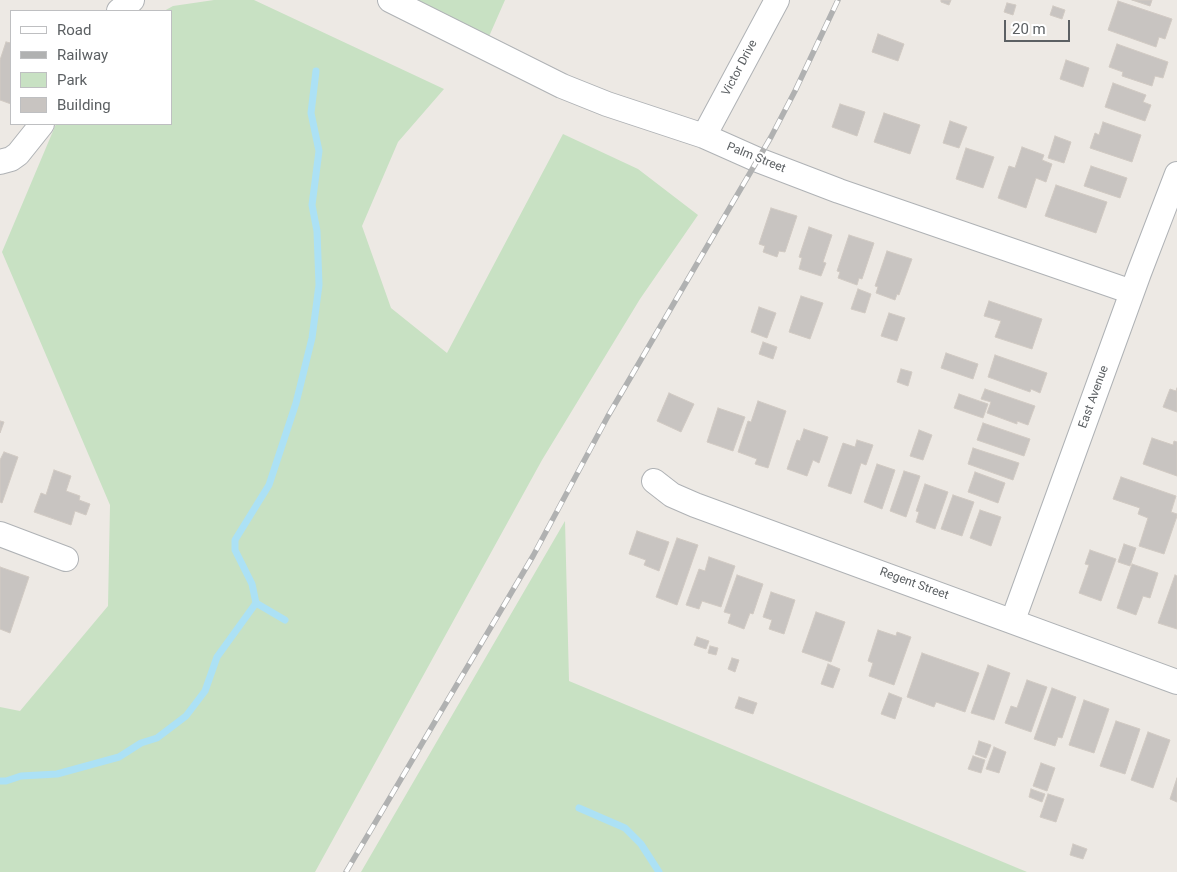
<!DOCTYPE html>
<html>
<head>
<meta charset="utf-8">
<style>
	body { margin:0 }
	#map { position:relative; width:1177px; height:872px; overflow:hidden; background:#ede9e4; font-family:Roboto,sans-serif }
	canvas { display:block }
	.legend { position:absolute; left:10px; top:10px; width:162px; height:115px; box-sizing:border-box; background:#fff; border:1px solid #bebfc1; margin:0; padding:6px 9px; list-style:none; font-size:15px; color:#5c6063 }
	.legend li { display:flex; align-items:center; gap:10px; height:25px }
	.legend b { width:25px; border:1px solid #bebfc1 }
	.scale { position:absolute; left:1004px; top:20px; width:66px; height:22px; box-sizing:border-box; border:2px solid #5c6063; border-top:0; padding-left:6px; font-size:15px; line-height:18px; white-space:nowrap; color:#5c6063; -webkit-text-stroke:4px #fff; paint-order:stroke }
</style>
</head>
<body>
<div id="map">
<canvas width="1177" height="872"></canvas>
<ul class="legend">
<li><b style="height:6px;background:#fff"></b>Road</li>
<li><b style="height:6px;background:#b0b1b1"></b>Railway</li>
<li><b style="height:14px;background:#c8e1c3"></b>Park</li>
<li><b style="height:14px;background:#c8c4c1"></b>Building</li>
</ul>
<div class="scale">20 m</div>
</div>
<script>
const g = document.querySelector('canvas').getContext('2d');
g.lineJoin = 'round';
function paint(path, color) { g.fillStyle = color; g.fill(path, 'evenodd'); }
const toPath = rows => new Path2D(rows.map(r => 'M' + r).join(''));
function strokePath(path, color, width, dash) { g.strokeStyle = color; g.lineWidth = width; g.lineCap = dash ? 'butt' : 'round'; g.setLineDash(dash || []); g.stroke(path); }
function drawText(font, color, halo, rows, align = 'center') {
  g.font = font + ' Roboto,sans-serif'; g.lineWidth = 4; g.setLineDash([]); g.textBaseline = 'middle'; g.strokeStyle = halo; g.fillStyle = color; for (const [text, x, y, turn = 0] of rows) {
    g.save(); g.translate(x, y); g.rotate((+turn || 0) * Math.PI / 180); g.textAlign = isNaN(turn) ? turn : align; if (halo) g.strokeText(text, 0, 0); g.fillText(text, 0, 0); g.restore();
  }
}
const green = toPath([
	[214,0,254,0,444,89,398,142,362,226,391,308,447,353,563,134,638,169,698,215,640,299,542,460,315,872,0,872,0,707,20,711,108,606,110,505,2,252,56,124,171,124,171,11,164,11,173,6],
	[407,0,505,0,487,41],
	[565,521,569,681,1027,872,361,872]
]);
const stream = toPath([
	[285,620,256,603,252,584,235,550,235,540,269,485,296,403,312,338,319,285,317,231,312,205,319,151,311,113,316,71],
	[0,781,6,781,21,776,57,774,119,757,141,743,157,738,186,716,205,691,217,657,256,603],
	[579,808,625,828,641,844,659,872]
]);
const building = toPath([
	[941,0,951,0,949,5,941,2,941,0],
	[1132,0,1152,0,1150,6,1132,0],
	[1118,1,1172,19,1165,39,1159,37,1156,47,1108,30,1118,1],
	[1007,3,1016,5,1013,15,1004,12,1007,3],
	[1053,6,1065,10,1062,19,1050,15,1053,6],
	[878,34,904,44,898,61,872,52,878,34],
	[6,42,11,43,11,104,0,100,0,60,6,42],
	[1117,44,1168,62,1163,78,1155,76,1152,86,1122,76,1123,72,1109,67,1117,44],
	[1066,60,1089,68,1083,87,1060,79,1066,60],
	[1113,83,1146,95,1143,102,1151,105,1145,121,1105,107,1113,83],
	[840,104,865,112,857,136,832,127,840,104],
	[884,113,920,125,910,154,874,142,884,113],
	[950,121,967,127,959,148,943,143,950,121],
	[1103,122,1141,135,1132,162,1090,148,1095,133,1099,135,1103,122],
	[1055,136,1071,142,1064,163,1048,158,1055,136],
	[1022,147,1044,155,1042,160,1052,164,1046,182,1036,178,1026,208,998,198,1009,166,1015,168,1022,147],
	[966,148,994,157,983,188,956,179,966,148],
	[1091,166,1127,178,1120,198,1084,186,1091,166],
	[1056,185,1107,202,1096,233,1045,216,1056,185],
	[771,208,797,216,785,252,779,251,777,257,763,252,765,246,759,244,771,208],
	[809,227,832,235,823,262,826,263,821,276,799,269,802,258,799,257,809,227],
	[849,235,874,243,862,279,859,278,857,285,838,278,840,272,837,271,849,235],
	[887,251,912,259,899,295,897,294,895,300,876,293,878,287,875,286,887,251],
	[858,289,871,294,865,313,851,309,858,289],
	[801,296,823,303,810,339,789,332,801,296],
	[989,301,1042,319,1032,349,995,337,1001,321,984,316,989,301],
	[759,307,776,313,767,338,751,332,759,307],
	[889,313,905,318,897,341,881,336,889,313],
	[763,342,777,347,773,359,759,354,763,342],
	[946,353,978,364,973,379,941,368,946,353],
	[995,355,1047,373,1040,393,1031,389,1030,392,988,377,995,355],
	[901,369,912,372,908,386,897,382,901,369],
	[1177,388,1177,412,1163,407,1170,389,1176,391,1177,388],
	[985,389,1035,406,1028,425,1017,421,1017,424,987,413,991,402,981,399,985,389],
	[669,393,694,404,681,432,657,421,669,393],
	[959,394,988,404,983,418,954,408,959,394],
	[758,401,786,411,768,468,755,464,757,459,738,452,748,421,751,422,758,401],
	[718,408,745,417,733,451,707,442,718,408],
	[0,421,4,422,0,433,0,421],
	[983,423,1030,439,1024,456,977,440,983,423],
	[804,429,828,437,819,463,813,460,807,476,787,469,797,440,800,441,804,429],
	[919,430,932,435,923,460,910,456,919,430],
	[1152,438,1173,445,1174,441,1177,442,1177,476,1143,464,1152,438],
	[857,440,873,445,866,465,861,463,851,494,828,486,843,443,855,447,857,440],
	[973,448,1019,463,1013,480,968,464,973,448],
	[4,452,18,457,2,503,0,502,0,460,4,452],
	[877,464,895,470,882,509,864,502,877,464],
	[54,470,71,476,66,491,80,496,79,500,90,504,86,515,75,511,71,525,34,512,41,493,46,495,54,470],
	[904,471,920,476,906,517,890,511,904,471],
	[975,472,1005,483,998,503,968,492,975,472],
	[1121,477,1176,496,1171,512,1177,514,1177,516,1164,554,1139,546,1148,518,1138,514,1140,508,1113,499,1121,477],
	[925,484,948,492,935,529,916,522,919,512,916,511,925,484],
	[953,495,974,502,962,536,941,529,953,495],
	[980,510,1001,517,991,546,970,538,980,510],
	[637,531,669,542,659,571,644,565,646,560,629,554,637,531],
	[677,538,698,545,677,605,656,597,677,538],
	[1124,544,1136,548,1130,566,1118,562,1124,544],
	[1090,550,1116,559,1101,601,1079,593,1089,565,1085,564,1090,550],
	[709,557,735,566,721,607,702,601,699,609,686,605,699,569,705,571,709,557],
	[1132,564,1158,573,1150,598,1143,596,1136,615,1117,608,1132,564],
	[0,567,29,577,10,633,0,629,0,567],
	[737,575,763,584,753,614,750,613,744,629,728,623,731,614,724,612,737,575],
	[1175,575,1177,576,1177,629,1158,623,1175,575],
	[771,592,795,600,784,634,769,629,772,620,763,617,771,592],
	[816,612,845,622,831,662,802,652,816,612],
	[878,630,896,636,897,632,911,637,894,685,869,676,873,663,868,661,878,630],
	[697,637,709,641,706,649,694,645,697,637],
	[710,646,718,648,716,655,708,653,710,646],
	[922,653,979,673,965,712,936,702,934,707,907,697,922,653],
	[732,658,739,660,735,672,728,669,732,658],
	[828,664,840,669,833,688,821,684,828,664],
	[988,665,1010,673,994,720,971,713,988,665],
	[1027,680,1047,687,1031,732,1005,723,1011,706,1017,708,1027,680],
	[1052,688,1076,697,1062,738,1058,737,1055,746,1034,739,1052,688],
	[889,693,902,698,895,719,881,714,889,693],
	[739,697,757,703,753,714,735,708,739,697],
	[1084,700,1109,709,1094,753,1069,745,1084,700],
	[1116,721,1140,729,1125,774,1100,766,1116,721],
	[1148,732,1170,740,1153,788,1131,780,1148,732],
	[979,741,991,745,986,758,975,754,979,741],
	[994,747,1006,752,999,773,986,769,994,747],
	[973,756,985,760,981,773,968,769,973,756],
	[1041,763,1055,768,1047,791,1033,786,1041,763],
	[1177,778,1177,802,1170,799,1177,778],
	[1031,789,1045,794,1042,802,1029,797,1031,789],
	[1048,794,1064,799,1056,822,1040,817,1048,794],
	[1073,844,1087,849,1083,859,1070,855,1073,844]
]);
const street = toPath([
	[390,0,562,86,607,104,704,136,758,160,839,191,1132,292],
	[119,11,132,0],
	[704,136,777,0],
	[0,162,11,159,18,154,42,124],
	[654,481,672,495,695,505,1177,682],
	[0,534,66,559],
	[1013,620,1139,273,1177,174]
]);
const rail = toPath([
	[346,872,533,556,608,416,771,137,795,91,838,0]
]);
const streetNames = [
	["Victor Drive",740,68,-62],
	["Palm Street",756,158,22],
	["East Avenue",1094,397,-70],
	["Regent Street",914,584,20]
];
paint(green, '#c8e1c3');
strokePath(stream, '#ace1f5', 7);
paint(building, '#c8c4c1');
strokePath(building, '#d1cac3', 1);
strokePath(street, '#afb2b5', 26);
strokePath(street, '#fff', 24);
strokePath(rail, '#b0b1b1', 5.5);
strokePath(rail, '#fff', 4, [11]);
drawText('12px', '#5c6063', '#fff', streetNames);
</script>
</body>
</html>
